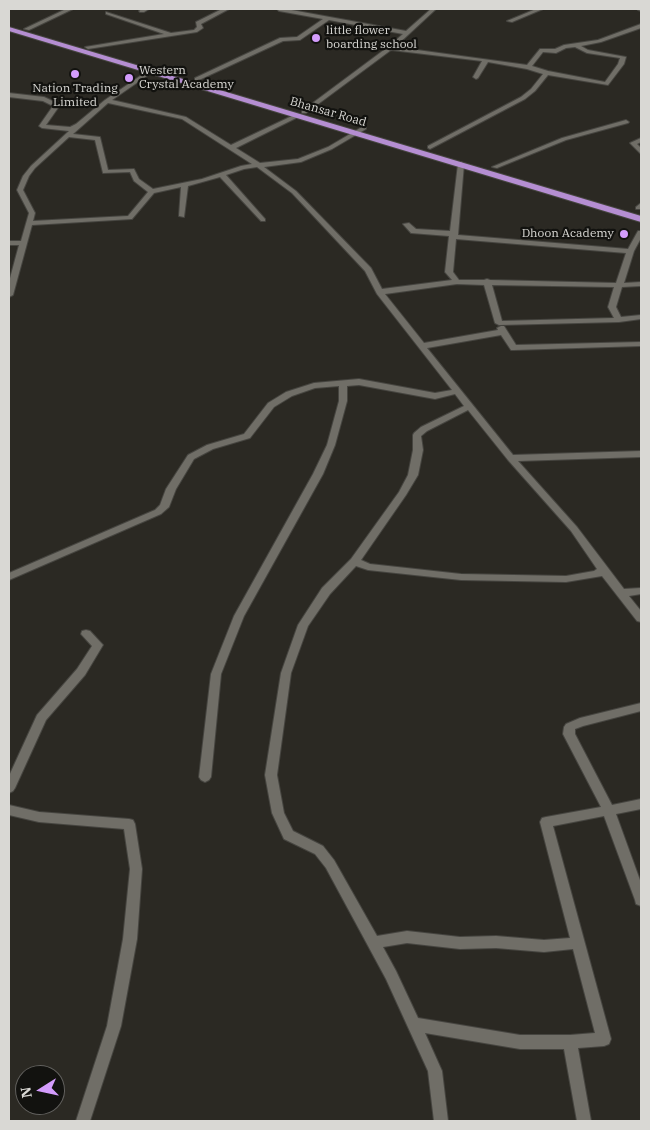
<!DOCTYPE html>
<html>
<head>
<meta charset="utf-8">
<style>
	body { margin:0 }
	#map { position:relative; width:650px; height:1130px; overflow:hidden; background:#2b2923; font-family:"IBM Plex Serif",serif }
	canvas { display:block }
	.frame { position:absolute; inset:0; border:10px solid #d9d8d4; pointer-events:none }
	.north { position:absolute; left:15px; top:1065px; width:50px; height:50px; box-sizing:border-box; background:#12120f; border:1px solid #62615e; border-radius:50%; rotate:260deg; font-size:14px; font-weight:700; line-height:20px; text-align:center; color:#d9d8d4 }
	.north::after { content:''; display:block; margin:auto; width:18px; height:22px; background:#d39cfc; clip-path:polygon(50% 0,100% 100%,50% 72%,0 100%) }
</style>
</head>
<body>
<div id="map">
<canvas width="650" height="1130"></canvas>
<div class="frame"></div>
<div class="north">N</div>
</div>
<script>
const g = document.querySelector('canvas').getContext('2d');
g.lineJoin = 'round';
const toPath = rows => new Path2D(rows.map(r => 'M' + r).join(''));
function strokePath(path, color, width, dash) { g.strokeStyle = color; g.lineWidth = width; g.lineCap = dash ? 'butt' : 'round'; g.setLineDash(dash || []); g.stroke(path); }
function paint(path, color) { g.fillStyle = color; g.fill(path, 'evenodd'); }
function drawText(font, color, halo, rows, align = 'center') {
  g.font = font + ' "IBM Plex Serif",serif'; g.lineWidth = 4.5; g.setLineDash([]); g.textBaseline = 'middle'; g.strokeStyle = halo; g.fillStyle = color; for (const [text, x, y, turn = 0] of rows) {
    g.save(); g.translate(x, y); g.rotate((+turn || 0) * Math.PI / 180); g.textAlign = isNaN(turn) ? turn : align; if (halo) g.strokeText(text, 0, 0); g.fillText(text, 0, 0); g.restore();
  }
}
const minor = toPath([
	[66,9,73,9,29,30,24,29,66,9],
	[142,9,149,9,144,12,140,12,139,11,142,9],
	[222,9,229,9,201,24,203,28,197,32,88,49,85,47,164,34,106,14,106,12,171,33,194,30,197,27,196,22,222,9],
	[277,9,286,9,406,31,431,9,436,9,395,47,527,65,540,49,555,49,564,45,598,40,641,24,641,28,601,42,581,46,588,50,626,57,624,64,608,85,548,75,535,91,525,99,430,149,428,148,428,146,521,97,531,89,543,74,527,69,488,62,478,78,476,79,473,77,482,61,391,50,306,113,302,113,302,111,388,47,403,34,329,20,300,40,283,41,199,80,195,80,195,78,280,38,297,37,323,19,279,11,277,9],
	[575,47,587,53,620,58,618,64,605,82,548,71,532,66,543,52,556,53,566,48,575,47],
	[536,9,543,9,512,22,507,21,536,9],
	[637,9,641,9,641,11,638,10,637,9],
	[149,70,151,71,151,73,112,100,186,117,231,145,294,115,298,115,298,117,236,148,260,163,298,159,328,147,362,127,366,127,366,129,332,149,301,162,264,167,296,191,371,268,382,289,452,280,445,272,449,236,411,233,403,224,409,223,416,229,450,231,458,164,461,162,464,164,458,235,628,249,638,231,641,231,641,238,634,251,624,283,641,282,641,286,622,287,616,307,621,317,641,315,641,319,619,322,499,325,495,323,484,285,457,284,385,294,424,343,498,330,497,328,501,326,504,326,516,345,641,342,641,346,514,350,511,350,501,335,427,348,513,455,641,451,641,457,518,461,577,527,624,589,641,588,641,594,629,596,641,611,641,622,637,621,602,576,566,582,461,580,368,570,356,566,330,594,308,626,291,673,277,775,284,813,293,831,323,846,334,860,377,936,407,931,460,937,496,936,544,940,570,938,540,822,542,818,546,817,601,807,563,734,564,727,566,724,580,718,641,703,641,711,583,726,575,729,575,734,612,805,641,799,641,809,616,814,641,883,641,906,636,904,635,900,604,816,553,826,611,1039,609,1044,604,1046,578,1048,591,1121,577,1121,564,1049,520,1049,425,1033,442,1071,448,1121,434,1121,428,1071,386,979,326,868,315,854,284,839,272,813,265,775,281,673,298,625,322,588,351,559,399,492,408,475,413,450,413,435,414,433,421,427,464,406,455,394,435,399,359,385,347,386,347,401,335,445,323,474,244,616,221,674,211,777,209,780,205,782,201,780,199,777,211,674,234,616,313,474,327,445,339,401,339,386,315,388,292,396,274,407,250,438,213,449,194,459,176,489,169,507,161,514,9,580,9,573,155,510,160,505,166,489,188,455,207,445,244,434,268,403,286,392,314,383,359,379,435,393,452,390,377,294,365,271,292,193,257,167,244,169,226,175,265,219,265,221,261,221,220,177,188,186,184,217,179,216,181,187,154,193,132,219,32,225,13,295,9,297,9,282,19,245,9,245,9,241,21,241,29,213,17,190,23,176,31,166,69,131,42,128,39,126,53,106,43,101,9,97,9,93,44,97,59,104,60,105,46,125,70,127,76,124,105,100,149,70],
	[108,103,182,119,252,164,241,166,202,179,153,189,139,179,134,169,108,170,100,137,73,134,108,103],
	[69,137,95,140,103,173,130,172,134,181,148,192,128,216,33,221,35,213,23,190,29,176,35,168,69,137],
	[456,239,626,253,616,283,490,280,487,279,484,280,459,280,453,272,456,239],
	[492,285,614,287,608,307,614,318,502,321,492,285],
	[468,410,508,460,571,531,597,569,594,571,566,576,461,574,370,564,361,560,406,495,418,475,423,450,421,436,427,431,468,410],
	[407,943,460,949,496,948,544,952,573,949,595,1033,570,1035,520,1035,418,1018,396,971,383,947,407,943],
	[626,120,629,122,628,123,566,140,497,168,492,167,562,138,626,120],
	[641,138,641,142,637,144,641,148,641,154,630,143,641,138],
	[641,203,641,209,636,209,636,207,641,203],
	[86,630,90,631,103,645,85,675,46,720,15,788,13,791,9,793,9,776,37,715,77,669,92,646,81,634,82,631,86,630],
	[9,805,39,812,129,819,133,820,135,824,142,869,137,939,121,1026,90,1121,76,1121,107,1026,123,939,130,869,124,829,39,822,9,815,9,805]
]);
const trunk = toPath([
	[9,27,641,216,641,222,9,31,9,27]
]);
const markers = [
	[316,38,5,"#d39cfc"],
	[75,74,5,"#d39cfc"],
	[129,78,5,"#d39cfc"],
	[624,234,5,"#d39cfc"]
];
const farPoinames = [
	["little flower",326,31],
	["boarding school",326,45],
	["Western",139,71],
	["Crystal Academy",139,85],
	["Nation Trading",75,89,"center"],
	["Limited",75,103,"center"],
	["Dhoon Academy",614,234,"right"]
];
const farStreetnames = [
	["Bhansar Road",328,112,16]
];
strokePath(minor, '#464540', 2);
strokePath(trunk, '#464540', 2);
paint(minor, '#706e67');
paint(trunk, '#b58ed2');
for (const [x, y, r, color] of markers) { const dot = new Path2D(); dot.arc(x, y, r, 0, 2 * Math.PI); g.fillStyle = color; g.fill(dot); strokePath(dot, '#12120f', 2); }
drawText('12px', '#d9d8d4', '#12120f', farPoinames, 'left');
drawText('12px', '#d9d8d4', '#12120f', farStreetnames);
</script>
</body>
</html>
